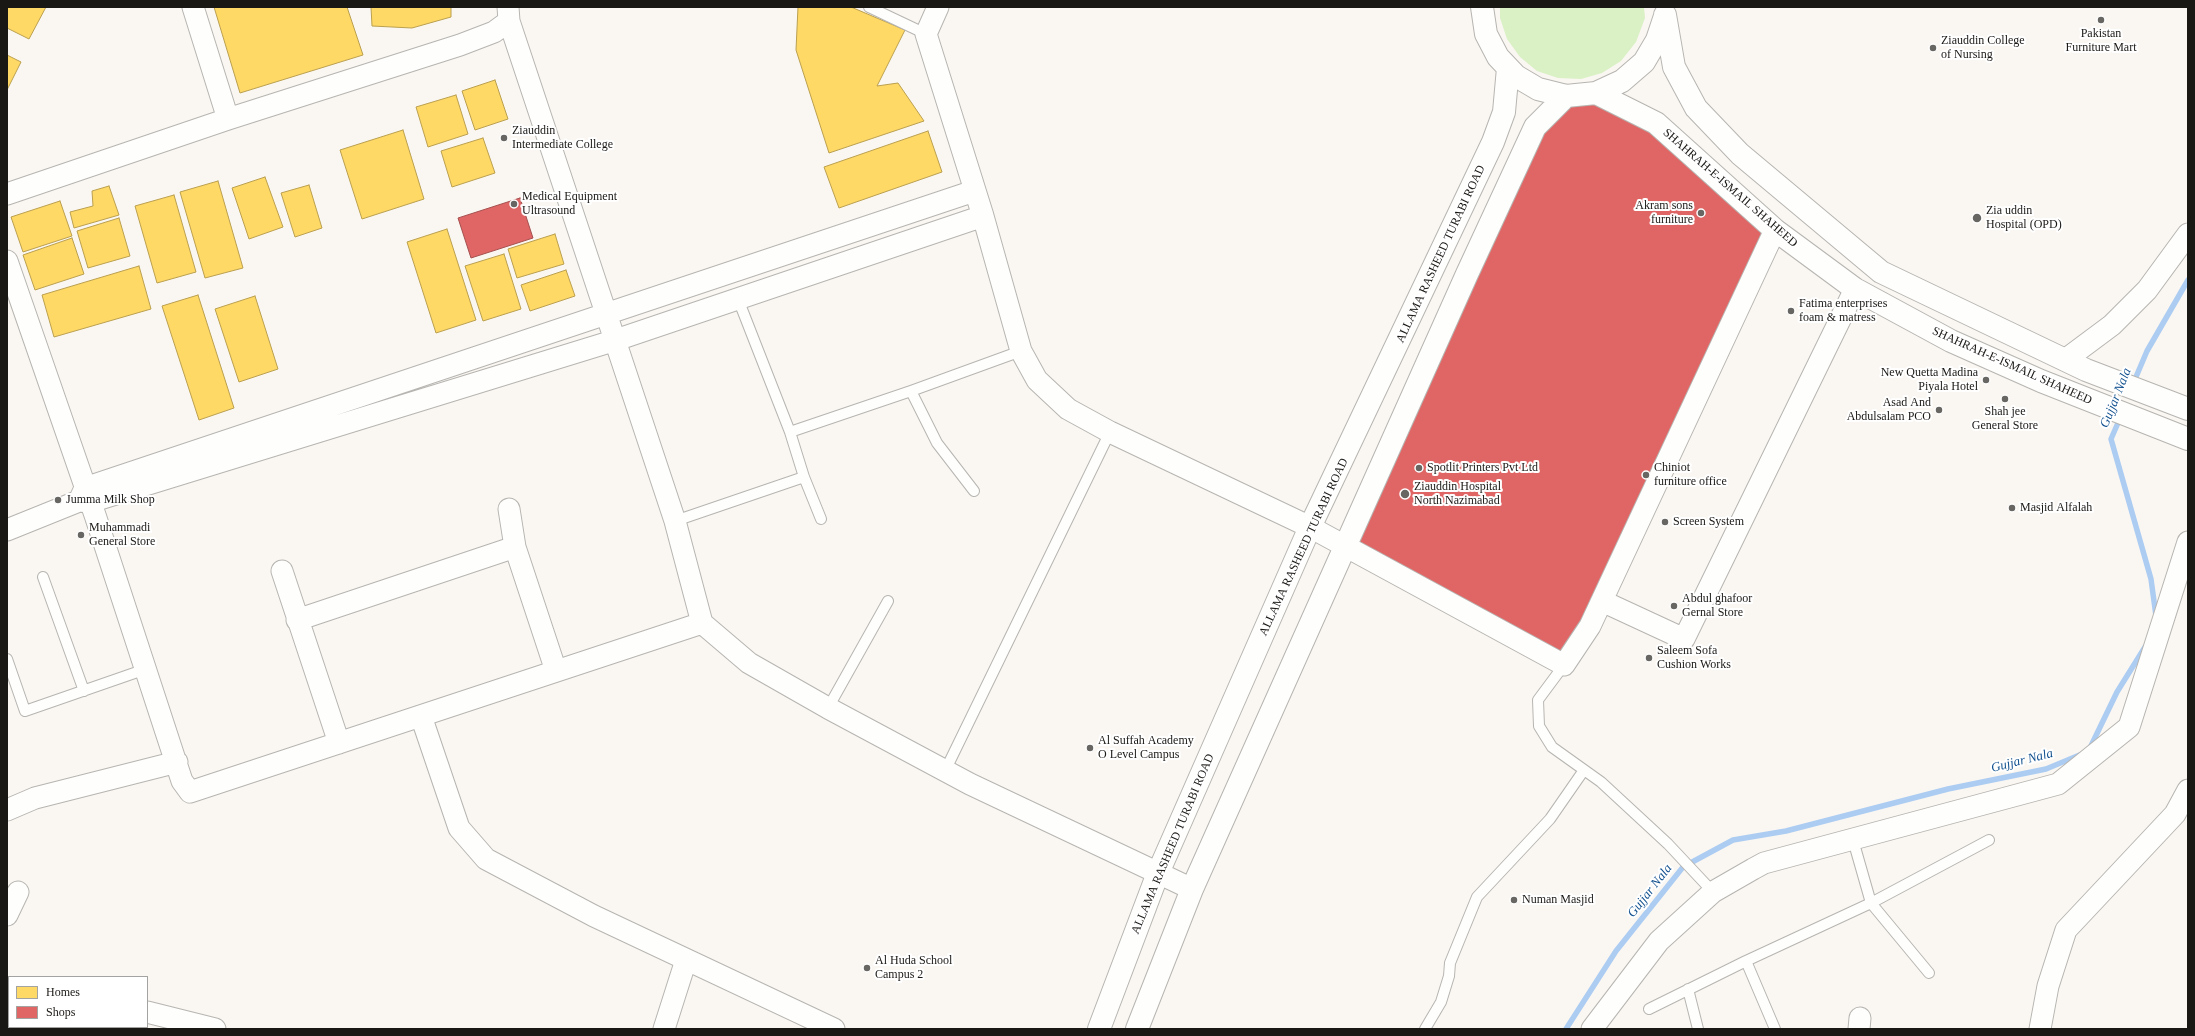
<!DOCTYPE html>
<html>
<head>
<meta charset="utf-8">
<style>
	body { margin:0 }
	#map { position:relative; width:2195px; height:1036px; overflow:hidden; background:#faf7f2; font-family:"Times New Roman",serif }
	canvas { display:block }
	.frame { position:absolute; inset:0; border:8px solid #1a1815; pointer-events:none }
	.legend { position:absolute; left:8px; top:976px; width:140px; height:52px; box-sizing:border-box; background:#fff; border:1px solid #a3a3a1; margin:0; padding:5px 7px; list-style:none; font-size:12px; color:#1a1815 }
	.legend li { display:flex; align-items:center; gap:8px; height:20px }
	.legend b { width:20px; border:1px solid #a3a3a1 }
</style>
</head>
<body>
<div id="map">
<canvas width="2195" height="1036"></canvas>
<div class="frame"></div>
<ul class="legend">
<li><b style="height:11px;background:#ffd966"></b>Homes</li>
<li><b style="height:11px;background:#e06666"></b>Shops</li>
</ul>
</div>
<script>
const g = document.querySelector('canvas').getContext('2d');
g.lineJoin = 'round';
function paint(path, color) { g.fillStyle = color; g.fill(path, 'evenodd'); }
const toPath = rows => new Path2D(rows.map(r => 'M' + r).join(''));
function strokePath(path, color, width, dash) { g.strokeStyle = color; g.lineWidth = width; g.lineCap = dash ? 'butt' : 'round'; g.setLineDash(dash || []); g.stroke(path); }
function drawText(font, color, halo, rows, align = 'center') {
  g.font = font + ' "Times New Roman",serif'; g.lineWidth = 4; g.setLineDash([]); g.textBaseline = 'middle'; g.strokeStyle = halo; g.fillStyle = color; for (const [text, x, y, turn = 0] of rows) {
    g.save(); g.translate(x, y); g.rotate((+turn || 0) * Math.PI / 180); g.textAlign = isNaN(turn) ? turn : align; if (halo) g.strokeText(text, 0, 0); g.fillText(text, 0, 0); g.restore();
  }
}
const green = toPath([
	[1500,7,1644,7,1645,18,1636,42,1621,61,1602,73,1581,79,1558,78,1537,71,1520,57,1507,39,1500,18]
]);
const homes = toPath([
	[7,7,46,7,29,39,7,28,7,7],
	[214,7,347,7,363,55,240,93,214,7],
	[371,7,451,7,451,17,412,28,372,26,371,7],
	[798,7,851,7,905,30,877,86,898,83,924,121,829,153,796,50,798,7],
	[7,55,21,62,7,90,7,55],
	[495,80,508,119,475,130,462,91,495,80],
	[456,95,468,134,428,147,416,107,456,95],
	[403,130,424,199,362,219,340,150,403,130],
	[928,131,942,172,839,208,824,167,928,131],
	[483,138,495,173,452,187,441,151,483,138],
	[265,177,283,227,249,239,232,188,265,177],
	[218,181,243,268,205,278,180,192,218,181],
	[309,185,322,228,295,237,281,193,309,185],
	[109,186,119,215,74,228,70,212,93,206,92,191,109,186],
	[174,195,196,272,157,283,135,206,174,195],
	[60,201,72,236,23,252,11,217,60,201],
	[119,218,130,256,88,268,77,231,119,218],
	[447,229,476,320,436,333,407,242,447,229],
	[555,234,564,264,517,278,508,249,555,234],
	[72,238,84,274,35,290,23,255,72,238],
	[504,254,521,309,483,321,465,266,504,254],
	[139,266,151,309,54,337,42,295,139,266],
	[566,270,575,296,530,311,521,285,566,270],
	[198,295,234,408,199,420,162,306,198,295],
	[255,296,278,369,239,382,215,309,255,296]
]);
const shops = toPath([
	[1596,95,1655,124,1773,230,1564,663,1352,543,1537,131,1567,98,1596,95],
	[520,198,533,238,471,258,458,218,520,198]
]);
const stream = toPath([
	[2133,384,2147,351,2188,280],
	[2121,416,2111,439,2151,579,2156,616],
	[2089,750,2117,692,2145,647],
	[1566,1029,1616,951,1683,867,1733,840,1786,831,1948,789,2046,769,2082,754]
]);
const lane = toPath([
	[869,7,926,34],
	[738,299,790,432,804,477,821,519],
	[911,391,937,443,974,491],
	[790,432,911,391,1021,351],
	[675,521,804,477],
	[43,577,84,691],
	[7,659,25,711,146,669],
	[1564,665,1538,700,1539,726,1552,747,1601,782,1668,844,1713,892],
	[828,708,888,601],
	[945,771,1110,432],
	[1853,840,1871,903,1929,973],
	[1746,961,1775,1029],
	[1688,989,1698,1029],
	[1649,1009,1746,961,1871,903,1989,840],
	[1425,1029,1441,1002,1449,976,1450,963,1477,897,1550,819,1584,770]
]);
const street = toPath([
	[193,7,228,119],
	[508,7,509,21,675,521,702,623,749,663,828,708,970,784,1192,889],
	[938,7,926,34,983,216,1021,351,1037,380,1068,409,1110,432,1310,527,1564,665,1590,626,1775,230],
	[7,194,228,119,460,45,494,32,509,21],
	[7,261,95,515,182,781,190,792,702,623],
	[2065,360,2112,325,2147,290,2188,234],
	[79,501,85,488,974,191],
	[509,509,515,547,556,671],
	[7,530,79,501,90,502,616,340,983,216],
	[282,571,339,743],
	[1602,601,1684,639,1855,289],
	[297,620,515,547],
	[421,716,459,828,486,859,594,916,834,1029],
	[7,810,35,798,177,762],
	[7,915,18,892],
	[147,1012,215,1029],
	[49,1029,50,1027],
	[664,1029,686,960],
	[1592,1029,1659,941,1713,892,1753,869,1764,863,2058,784,2129,727,2188,542],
	[1859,1029,1860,1018],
	[2040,1029,2048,986,2066,930,2175,814,2188,790]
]);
const secondary = toPath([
	[1482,7,1486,34,1498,57,1516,76,1538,89,1566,96,1596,93,1622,81,1644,62,1657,40,1665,16],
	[1665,15,1674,67,1696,108,1740,154,1881,272,2086,370,2188,409],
	[1596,93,1656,123,1775,230,1855,289,1951,341,2041,381,2188,439],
	[1099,1029,1158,873,1310,527,1493,142,1504,112,1508,68],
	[1137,1029,1192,889,1467,274,1535,127,1566,96]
]);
const markers = [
	[2101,20,4,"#686662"],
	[1933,48,4,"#686662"],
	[504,138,4,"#686662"],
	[514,204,4,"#686662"],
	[1701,213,4,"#686662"],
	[1977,218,5,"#686662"],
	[1791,311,4,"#686662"],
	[1986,380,4,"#686662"],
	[2005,399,4,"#686662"],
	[1939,410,4,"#686662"],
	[1419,468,4,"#686662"],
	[1646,475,4,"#686662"],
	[1405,494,5,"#686662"],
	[58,500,4,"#686662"],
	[2012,508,4,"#686662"],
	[1665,522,4,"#686662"],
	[81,535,4,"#686662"],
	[1674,606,4,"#686662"],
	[1649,658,4,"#686662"],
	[1090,748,4,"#686662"],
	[1514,900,4,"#686662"],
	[867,968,4,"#686662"]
];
const poiNames = [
	["Pakistan",2101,34,"center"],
	["Furniture Mart",2101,48,"center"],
	["Ziauddin College",1941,41],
	["of Nursing",1941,55],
	["Ziauddin",512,131],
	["Intermediate College",512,145],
	["Medical Equipment",522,197],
	["Ultrasound",522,211],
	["Akram sons",1693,206,"right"],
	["furniture",1693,220,"right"],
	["Zia uddin",1986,211],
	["Hospital (OPD)",1986,225],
	["Fatima enterprises",1799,304],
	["foam & matress",1799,318],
	["New Quetta Madina",1978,373,"right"],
	["Piyala Hotel",1978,387,"right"],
	["Asad And",1931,403,"right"],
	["Abdulsalam PCO",1931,417,"right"],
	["Shah jee",2005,412,"center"],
	["General Store",2005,426,"center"],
	["Spotlit Printers Pvt Ltd",1427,468],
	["Chiniot",1654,468],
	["furniture office",1654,482],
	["Ziauddin Hospital",1414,487],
	["North Nazimabad",1414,501],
	["Jumma Milk Shop",66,500],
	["Masjid Alfalah",2020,508],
	["Screen System",1673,522],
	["Muhammadi",89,528],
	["General Store",89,542],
	["Abdul ghafoor",1682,599],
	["Gernal Store",1682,613],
	["Saleem Sofa",1657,651],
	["Cushion Works",1657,665],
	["Al Suffah Academy",1098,741],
	["O Level Campus",1098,755],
	["Numan Masjid",1522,900],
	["Al Huda School",875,961],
	["Campus 2",875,975]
];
const streetNames = [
	["SHAHRAH-E-ISMAIL SHAHEED",1730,188,41],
	["ALLAMA RASHEED TURABI ROAD",1441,254,-65],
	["SHAHRAH-E-ISMAIL SHAHEED",2012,366,24],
	["ALLAMA RASHEED TURABI ROAD",1304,547,-65],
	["ALLAMA RASHEED TURABI ROAD",1173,844,-67]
];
const waterNames = [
	["Gujjar Nala",2116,398,-68],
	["Gujjar Nala",2022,761,-14],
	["Gujjar Nala",1650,891,-52]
];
paint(green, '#daf0c5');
paint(homes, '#ffd966');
strokePath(homes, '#ba9f4e', 1);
paint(shops, '#e06666');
strokePath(shops, '#a54f4e', 1);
strokePath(stream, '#acccf2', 5.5);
strokePath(lane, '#b7b5b1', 12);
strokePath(street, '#b7b5b1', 23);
strokePath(secondary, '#b7b5b1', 24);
strokePath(lane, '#fefefd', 10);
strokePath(street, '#fefefd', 21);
strokePath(secondary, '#fefefd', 22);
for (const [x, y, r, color] of markers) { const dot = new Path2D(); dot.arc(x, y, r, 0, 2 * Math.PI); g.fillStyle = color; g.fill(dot); strokePath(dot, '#fff', 1.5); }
drawText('12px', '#1a1815', '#fff', poiNames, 'left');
drawText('12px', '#1a1815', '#fff', streetNames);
drawText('italic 13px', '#12518f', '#fff', waterNames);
</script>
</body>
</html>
